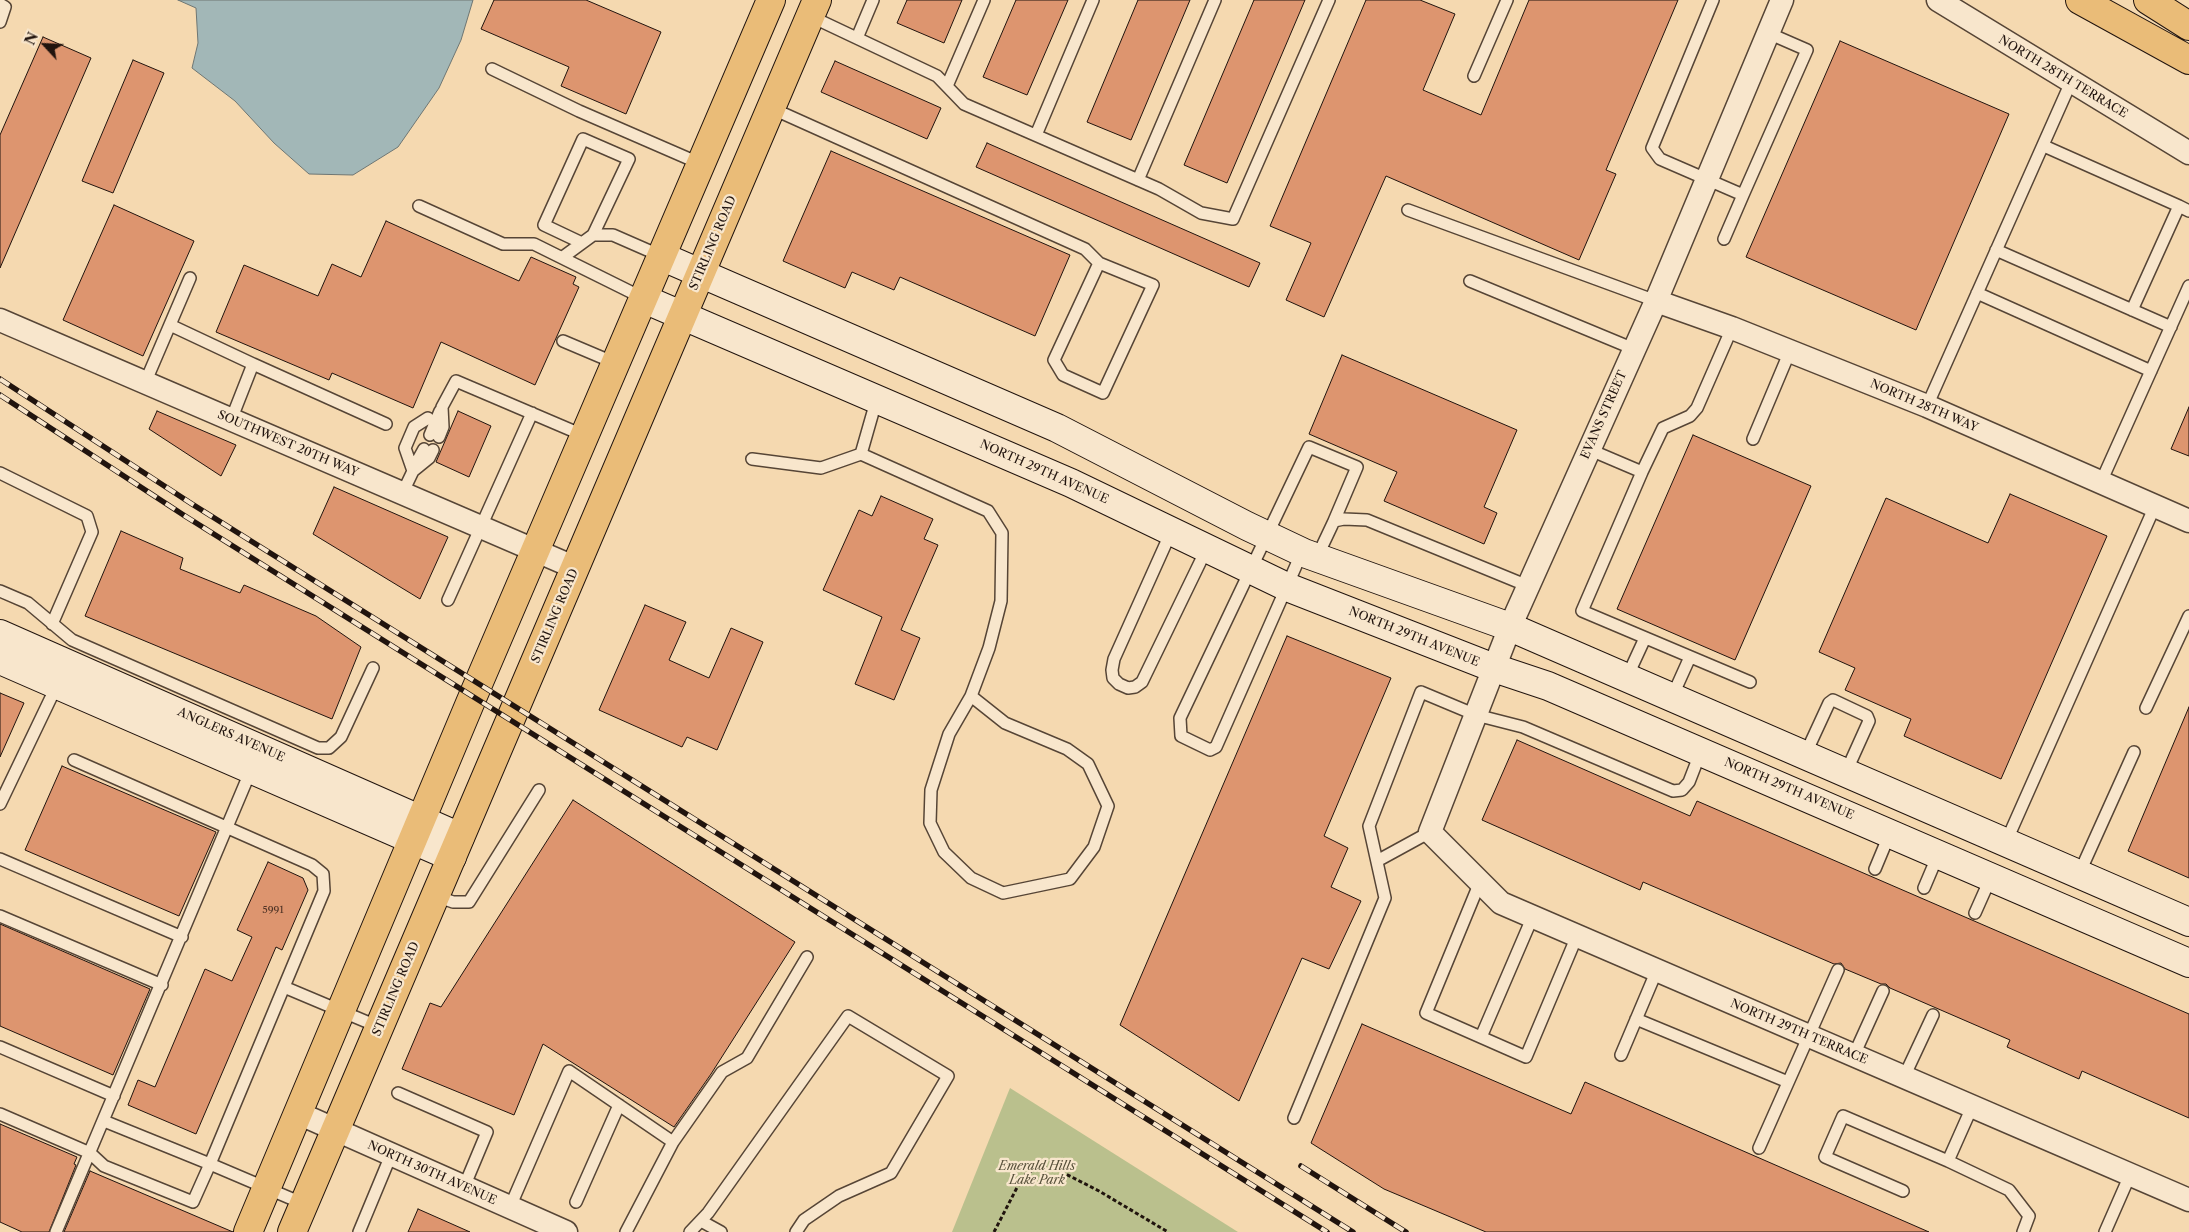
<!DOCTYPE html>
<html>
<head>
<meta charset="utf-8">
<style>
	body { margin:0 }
	#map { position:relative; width:2189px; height:1232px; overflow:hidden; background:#f5d9b0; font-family:"Libre Caslon Text",serif }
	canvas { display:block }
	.north { position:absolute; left:20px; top:20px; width:50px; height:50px; -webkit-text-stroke:4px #f8e6cc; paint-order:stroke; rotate:295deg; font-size:14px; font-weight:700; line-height:20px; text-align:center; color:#21140e }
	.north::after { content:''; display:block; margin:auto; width:18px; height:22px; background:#21140e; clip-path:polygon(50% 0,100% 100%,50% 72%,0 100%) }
</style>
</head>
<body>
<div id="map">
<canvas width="2189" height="1232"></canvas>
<div class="north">N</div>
</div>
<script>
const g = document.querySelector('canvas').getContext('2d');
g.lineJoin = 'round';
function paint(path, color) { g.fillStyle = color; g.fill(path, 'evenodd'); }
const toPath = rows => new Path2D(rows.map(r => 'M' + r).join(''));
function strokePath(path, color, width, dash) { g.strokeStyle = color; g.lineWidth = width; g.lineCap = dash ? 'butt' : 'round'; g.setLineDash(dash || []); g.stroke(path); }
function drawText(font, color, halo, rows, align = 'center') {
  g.font = font + ' "Libre Caslon Text",serif'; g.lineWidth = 4.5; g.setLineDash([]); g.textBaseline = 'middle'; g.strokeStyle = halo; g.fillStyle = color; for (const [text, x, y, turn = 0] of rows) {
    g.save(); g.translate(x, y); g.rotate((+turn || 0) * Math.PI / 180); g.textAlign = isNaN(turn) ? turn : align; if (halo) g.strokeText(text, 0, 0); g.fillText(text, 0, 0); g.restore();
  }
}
const green = toPath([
	[1010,1088,1238,1232,952,1232]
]);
const water = toPath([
	[178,0,473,0,461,40,439,88,398,147,353,175,309,174,274,143,235,101,192,68,198,43,196,8,178,0]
]);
const building = toPath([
	[494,0,586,0,661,32,626,114,561,86,569,67,481,29,494,0],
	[907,0,962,0,944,43,897,23,907,0],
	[1016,0,1068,0,1027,95,983,77,1016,0],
	[1138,0,1190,0,1131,140,1087,122,1138,0],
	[1254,0,1305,0,1227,183,1184,165,1254,0],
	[1366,0,1420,0,1455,14,1423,90,1481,115,1529,0,1678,0,1606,170,1616,174,1579,260,1386,176,1324,317,1286,300,1311,243,1270,226,1366,0],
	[43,37,91,58,0,268,0,135,43,37],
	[1840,41,2009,114,1916,330,1746,257,1840,41],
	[133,60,164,73,113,193,82,181,133,60],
	[835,61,941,108,927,139,821,92,835,61],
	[987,143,1260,263,1249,287,976,167,987,143],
	[831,151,1070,255,1035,336,900,277,894,290,852,272,845,288,783,261,831,151],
	[114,205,194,241,143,356,63,320,114,205],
	[386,221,519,281,531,257,576,277,573,284,579,287,535,385,441,342,413,408,332,373,329,380,216,332,244,265,318,296,332,264,361,277,386,221],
	[1342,355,1517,430,1484,507,1497,513,1484,544,1384,501,1397,472,1309,434,1342,355],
	[2189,407,2189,456,2171,449,2189,407],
	[157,411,236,445,221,476,149,429,157,411],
	[458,411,491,426,469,477,436,462,458,411],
	[1693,435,1811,486,1735,660,1617,609,1693,435],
	[334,487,448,537,420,599,313,534,334,487],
	[2010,494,2107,536,2001,779,1904,736,1911,719,1845,690,1855,668,1819,652,1886,498,1988,543,2010,494],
	[881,496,933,519,924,539,938,545,901,630,920,638,894,700,855,684,882,617,823,590,859,510,872,516,881,496],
	[121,531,183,558,180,569,240,593,244,585,316,616,361,647,332,719,85,616,121,531],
	[645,605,686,622,669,660,709,678,731,628,763,642,717,750,687,737,682,747,599,710,645,605],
	[1287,636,1391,678,1324,836,1348,848,1331,887,1361,901,1329,969,1302,958,1239,1101,1120,1025,1287,636],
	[0,693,24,703,0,757,0,693],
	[2189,707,2189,878,2128,851,2189,707],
	[1517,740,1690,816,1697,801,2189,1014,2189,1118,2082,1071,2079,1079,2007,1047,2010,1040,1890,988,1886,984,1881,984,1845,969,1841,963,1834,964,1643,882,1640,890,1482,820,1517,740],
	[62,766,216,832,179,916,25,850,62,766],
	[573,800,795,942,711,1074,674,1127,543,1044,514,1115,402,1069,430,1003,441,1007,573,800],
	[268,862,303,878,308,890,282,950,276,947,196,1134,128,1105,138,1080,155,1087,205,969,232,981,252,937,237,930,268,862],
	[0,924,150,989,113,1075,0,1026,0,924],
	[1362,1024,1571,1114,1585,1082,1929,1232,1486,1232,1384,1189,1311,1143,1362,1024],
	[0,1124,77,1157,74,1164,76,1165,49,1232,22,1232,0,1222,0,1124],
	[90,1171,233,1232,64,1232,90,1171],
	[418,1209,470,1232,408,1232,418,1209]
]);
const path = toPath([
	[994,1232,1023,1176,1033,1170,1045,1167,1056,1169,1099,1191,1168,1232]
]);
const lane = toPath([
	[1713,0,1652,148,1660,159,1743,195,1807,50,1768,33],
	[0,4,5,7,0,22],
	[810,16,937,76,964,104,1159,189,1201,213,1233,219,1329,0],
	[857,38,873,0],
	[492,69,579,111,701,164],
	[1474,76,1507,0],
	[947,86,984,0],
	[771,108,1085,249,1099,263,1054,360,1063,375,1103,393,1153,285,1099,263],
	[1036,135,1093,0],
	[2044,146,2179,206],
	[1138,180,1215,0],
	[419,206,503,244,534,244,643,298],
	[1408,210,1656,301],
	[1724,239,1743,195],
	[582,243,544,225,583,139,629,159,593,235],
	[1996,250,2171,327],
	[563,257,593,235,613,235,661,256],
	[1470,281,1634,349],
	[1977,293,2151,371],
	[2132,310,2179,206,2189,211],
	[170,325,253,364,231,420],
	[563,341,615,363],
	[253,364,386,424],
	[145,383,190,278],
	[877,398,861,454,988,511,1002,533,1001,601,989,648,971,696,949,734,931,790,930,823,944,852,971,878,1003,893,1070,879,1094,847,1108,806,1088,764,1067,749,1005,723,971,696],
	[1927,406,2071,82],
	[430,435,440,411],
	[439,437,443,427,442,407,456,381,585,436],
	[1753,439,1790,351],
	[1588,449,1642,472,1582,611,1750,682],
	[752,459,821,468,861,454],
	[414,467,424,449],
	[413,471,405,448,414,427,428,418],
	[1642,472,1663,428,1690,416,1697,408,1732,328],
	[0,473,87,516,92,532,52,624],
	[2101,482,2189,286],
	[402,494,413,471,429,458,433,450],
	[1171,532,1114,659,1112,670,1113,678,1119,684,1128,688,1135,687,1142,682,1207,548],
	[1302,552,1216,747,1210,750,1181,736,1180,718,1309,447,1357,467,1334,521],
	[1317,557,1334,521,1344,519,1367,520,1528,586],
	[0,591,28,603,72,640,318,748,329,748,341,737,373,668],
	[448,600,532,413],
	[1627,677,1645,638],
	[1672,697,1690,657],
	[2146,708,2189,616],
	[1805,755,1829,703,1833,700,1867,716,1869,721,1846,772],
	[74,760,312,865,323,874,324,891,210,1164,104,1121],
	[0,804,57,685],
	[2006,842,2155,506],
	[0,859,182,937],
	[1377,861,1430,832],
	[1875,869,1890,833],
	[2079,874,2134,752],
	[1480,882,1426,1013,1526,1057,1577,936],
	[1924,888,1938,855],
	[436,896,453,902,469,902,539,790],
	[1975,913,1991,877],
	[0,916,162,985],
	[284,987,379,1027],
	[1636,1019,1788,1082],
	[1481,1037,1533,916],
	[0,1047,114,1096],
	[1621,1055,1657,970],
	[1854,1055,1883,991],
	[1904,1077,1933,1015],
	[398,1093,487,1132,464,1187],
	[0,1114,90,1153,104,1166,193,1202,210,1164,304,1204],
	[1294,1118,1385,898,1369,826,1421,692,1476,715,1523,727,1673,791,1682,790,1689,782,1701,751],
	[673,1142,722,1072,747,1058,807,957],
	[1759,1148,1838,970],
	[1948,1161,2009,1190,2029,1216,2023,1232],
	[1903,1191,1825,1157,1843,1116,1948,1161,1972,1107],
	[576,1202,619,1105],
	[510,1207,569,1071,673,1142,626,1232],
	[701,1221,721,1232],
	[56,1232,251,770],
	[359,1232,391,1155],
	[690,1232,708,1213,848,1016,948,1076,891,1173,839,1196,804,1220,796,1232],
	[2105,1232,2130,1175]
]);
const street = toPath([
	[1782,0,1656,301,1510,627,1430,832,1501,903,2189,1200],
	[1938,0,2189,153],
	[1656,301,1732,328,1927,406,2189,521],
	[0,320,576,568],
	[298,1113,566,1232]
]);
const secondary = toPath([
	[663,257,1057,428,1247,526,1304,553,1510,627,2189,922],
	[644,299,1071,483,1287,587,1494,668,1548,686,2189,963],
	[0,634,460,837],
	[0,660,452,857]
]);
const primary = toPath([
	[248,1232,473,696,771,0],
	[292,1232,817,0]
]);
const highway = toPath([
	[2080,0,2189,60],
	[2148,0,2189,26]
]);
const rail = toPath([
	[0,379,192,504,1353,1232],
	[0,395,185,516,1327,1232],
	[1301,1166,1406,1232]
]);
const numberNames = [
	["5991",273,910]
];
const streetNames = [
	["NORTH 28TH TERRACE",2063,77,31],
	["STIRLING ROAD",713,243,-67],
	["NORTH 28TH WAY",1924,406,23],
	["EVANS STREET",1604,415,-66],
	["SOUTHWEST 20TH WAY",288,444,23],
	["NORTH 29TH AVENUE",1044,472,24],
	["STIRLING ROAD",555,616,-67],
	["NORTH 29TH AVENUE",1414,637,22],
	["ANGLERS AVENUE",231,735,24],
	["NORTH 29TH AVENUE",1789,789,23],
	["STIRLING ROAD",396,989,-67],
	["NORTH 29TH TERRACE",1799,1032,23],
	["NORTH 30TH AVENUE",432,1173,24]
];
const parkNames = [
	["Emerald Hills",1037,1167],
	["Lake Park",1037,1181]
];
paint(green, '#bac08d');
paint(water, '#a2b7b7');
strokePath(water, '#6e7673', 1);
paint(building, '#dd956f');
strokePath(building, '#21140e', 1);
strokePath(lane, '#564536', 14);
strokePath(street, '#564536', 25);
strokePath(secondary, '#21140e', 30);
strokePath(primary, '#21140e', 30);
strokePath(highway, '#21140e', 30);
strokePath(path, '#21140e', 3, [4, 2.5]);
strokePath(lane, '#f8e6cc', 11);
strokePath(street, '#f8e6cc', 22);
strokePath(secondary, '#f8e6cc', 28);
strokePath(primary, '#eabc78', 28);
strokePath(highway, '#eabc78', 28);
strokePath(rail, '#21140e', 5.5);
strokePath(rail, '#f8e6cc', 4, [11]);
drawText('10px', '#503426', null, numberNames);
drawText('12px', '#21140e', '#f8e6cc', streetNames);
drawText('italic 12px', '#57503a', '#f8e6cc', parkNames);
</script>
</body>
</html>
